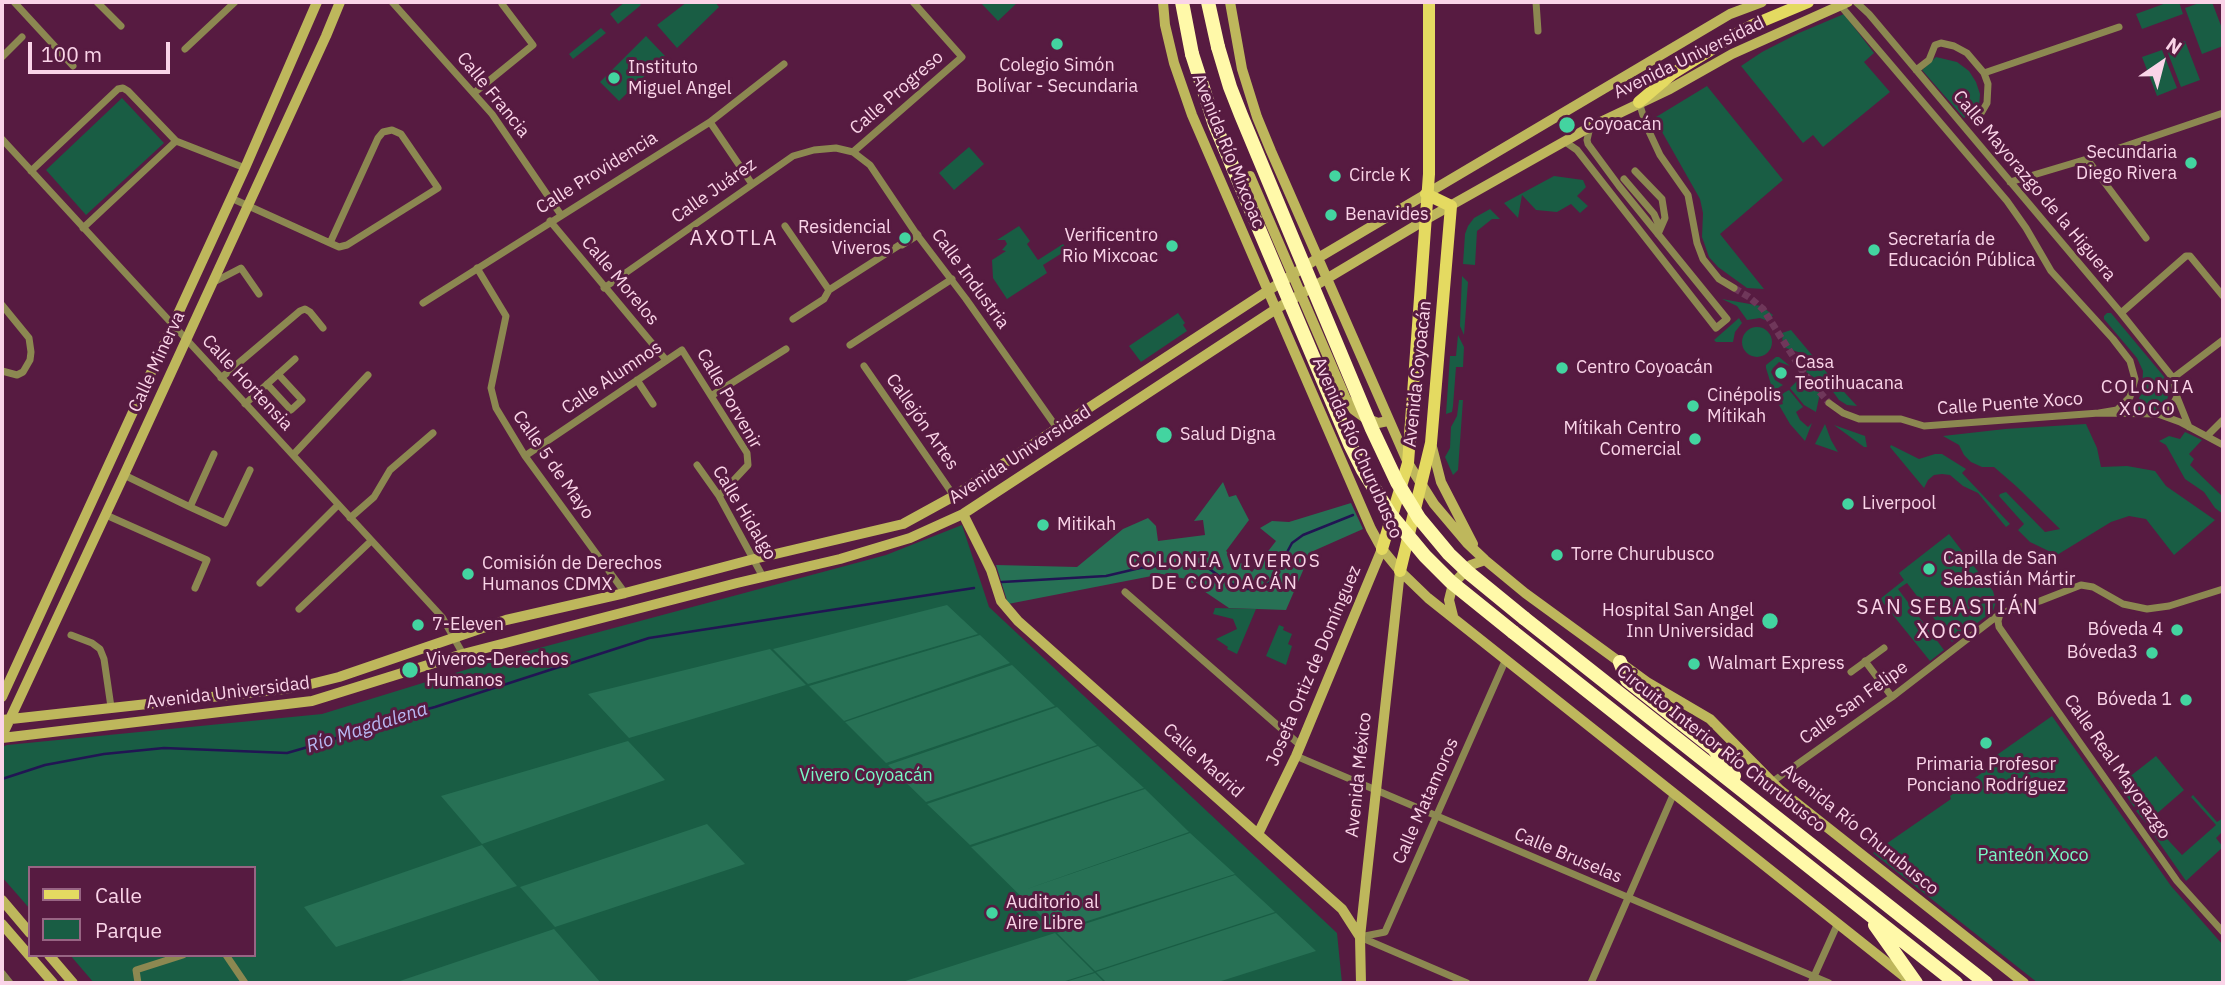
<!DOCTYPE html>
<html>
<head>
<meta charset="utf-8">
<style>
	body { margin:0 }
	#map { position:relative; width:2225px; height:985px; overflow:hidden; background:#571b41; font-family:"IBM Plex Sans",sans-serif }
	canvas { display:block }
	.frame { position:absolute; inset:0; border:4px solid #fad4e8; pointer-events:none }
	.legend { position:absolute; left:28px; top:866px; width:228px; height:91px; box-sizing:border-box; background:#571b41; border:2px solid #986584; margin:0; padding:9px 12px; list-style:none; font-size:21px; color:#fad4e8 }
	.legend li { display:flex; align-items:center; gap:14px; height:35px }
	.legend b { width:35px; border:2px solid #986584 }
	.north { position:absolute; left:2127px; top:28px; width:70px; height:70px; -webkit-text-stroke:5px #571b41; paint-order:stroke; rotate:35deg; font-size:19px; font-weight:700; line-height:28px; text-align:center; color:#fad4e8 }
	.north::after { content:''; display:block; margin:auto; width:24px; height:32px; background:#fad4e8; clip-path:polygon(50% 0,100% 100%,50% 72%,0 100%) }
	.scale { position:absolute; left:28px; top:42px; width:142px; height:32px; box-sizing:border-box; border:4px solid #fad4e8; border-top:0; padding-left:9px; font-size:21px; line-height:24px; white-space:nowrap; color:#fad4e8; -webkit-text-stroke:5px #571b41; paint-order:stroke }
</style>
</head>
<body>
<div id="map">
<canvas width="2225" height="985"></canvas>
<div class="frame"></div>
<ul class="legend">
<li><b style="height:9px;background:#e4da61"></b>Calle</li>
<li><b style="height:19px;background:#195d44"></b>Parque</li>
</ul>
<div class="north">N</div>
<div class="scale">100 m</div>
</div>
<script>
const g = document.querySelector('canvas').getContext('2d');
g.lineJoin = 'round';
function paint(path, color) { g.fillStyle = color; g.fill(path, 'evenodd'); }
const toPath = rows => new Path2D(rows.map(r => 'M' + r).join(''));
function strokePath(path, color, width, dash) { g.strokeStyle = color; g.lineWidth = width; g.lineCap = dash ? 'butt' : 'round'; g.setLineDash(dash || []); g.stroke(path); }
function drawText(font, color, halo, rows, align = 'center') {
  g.font = font + ' "IBM Plex Sans",sans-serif'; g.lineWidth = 6; g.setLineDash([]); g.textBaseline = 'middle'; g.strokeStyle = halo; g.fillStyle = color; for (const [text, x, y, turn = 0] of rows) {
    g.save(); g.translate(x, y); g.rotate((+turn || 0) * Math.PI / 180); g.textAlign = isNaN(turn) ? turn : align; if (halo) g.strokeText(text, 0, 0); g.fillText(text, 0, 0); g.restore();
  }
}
const green = toPath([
	[625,2,638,2,641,5,618,24,610,14],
	[687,2,715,2,719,7,677,48,657,25],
	[980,2,1018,2,998,21],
	[2169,2,2179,2,2183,14,2142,29,2136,14],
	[2202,2,2212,2,2223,31,2223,46,2202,54,2185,8],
	[1844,14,1874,53,1864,62,1890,92,1823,147,1813,135,1803,143,1741,66,1762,52,1799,33],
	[601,28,606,33,573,59,569,54],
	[646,36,665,56,619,101,600,82],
	[2185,41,2200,80,2181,87,2166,48],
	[2162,50,2177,88,2157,96,2142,57],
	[1936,57,1957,62,1969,71,1976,82,1980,94,1979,107,1964,118,1922,70],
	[1707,86,1783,180,1720,234,1764,289,1747,288,1718,267,1709,257,1702,237,1703,213,1700,199,1657,123,1656,117],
	[122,98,164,143,86,215,46,170],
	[969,147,984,164,954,190,939,173],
	[1554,176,1583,180,1586,187,1577,196,1588,206,1580,213,1571,204,1557,212,1536,210,1522,195,1518,218,1504,203],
	[1490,209,1500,219,1492,219,1477,231,1475,265,1463,264,1465,234,1468,226,1474,218],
	[1019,226,1030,241,1027,244,1038,260,1063,244,1067,250,1043,265,1047,273,1007,299,993,278,992,260,1006,251,1002,250,1007,244,1005,240,997,240],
	[1462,276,1468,282,1464,335,1460,326],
	[1722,299,1761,306,1773,315,1768,321,1760,318,1747,320,1737,306],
	[1178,313,1185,323,1183,325,1187,331,1141,362,1129,346],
	[2107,313,2111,313,2171,385,2167,400,2158,412,2129,413,2137,403,2142,391,2143,371,2137,358,2104,319,2104,316],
	[1739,318,1742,323,1735,332,1733,342,1716,342,1714,340],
	'1742 342a15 15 0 1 1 30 0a15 15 0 1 1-30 0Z',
	[1791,330,1833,380,1833,383,1834,381,1857,406,1847,405,1839,400,1831,389,1806,372,1812,361,1810,356,1783,347,1782,333],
	[1458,335,1464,347,1463,367,1456,367,1453,406,1452,412,1446,414,1450,356,1456,356],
	[1776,357,1779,357,1790,366,1779,362,1773,368,1771,372,1775,380,1783,385,1773,391,1766,368,1766,365],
	[1800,378,1820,393,1816,412,1804,405,1790,388],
	[1789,390,1803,407,1796,412,1800,420,1808,427,1812,423,1805,441,1790,424,1779,405,1783,404,1780,395],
	[1459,400,1463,400,1458,470,1453,475,1445,457,1450,448,1451,427,1457,416],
	[1825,424,1831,440,1838,452,1815,444],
	[2086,424,2097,448,2101,467,2127,466,2155,471,2166,486,2215,520,2174,555,2146,519,2129,516,2111,522,2057,555,2030,542,2018,530,2024,524,1999,496,2000,494,2006,492,2045,532,2060,529,2016,486,1994,467,1982,467,1971,462,1964,455,1959,445,1943,436,2005,429],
	[1834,425,1865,436,1867,447,1864,447],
	[2185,432,2202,440,2189,454,2194,459,2190,465,2221,495,2223,493,2223,514,2215,508,2204,492,2185,479,2166,445,2159,441,2169,436,2180,439],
	[1891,445,1919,459,1935,454,1942,454,1966,469,1962,473,2010,524,2006,527,1978,493,1963,486,1950,475,1942,474,1934,475,1928,480,1924,488,1890,447],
	[962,525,989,607,1337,933,1342,983,94,983,70,955,254,955,254,868,30,868,30,909,2,877,2,747,7,745,322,714,517,654,886,555],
	[1949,534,1993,591,1996,602,1993,611,1952,642,1907,583,1898,589,1944,650,1930,661,1880,599,1904,580,1899,573],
	[1215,608,1256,609,1237,654,1227,649,1228,647,1216,639,1237,629,1233,619,1213,614],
	[1279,625,1284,627,1283,630,1292,634,1288,644,1292,646,1286,665,1266,656],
	[2052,716,2171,886,2223,945,2223,983,2038,983,1873,853,1951,799,1950,796,1997,762,1994,757],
	[2156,756,2184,790,2146,823,2136,811,2144,804,2141,801,2134,807,2119,785],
	[2193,795,2217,822,2223,818,2223,831,2216,838,2223,847,2186,881,2151,831,2157,828,2182,855,2216,825,2191,797]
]);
const forest = toPath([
	[1223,482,1229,497,1236,495,1249,520,1226,551,1252,572,1276,541,1260,528,1272,521,1289,522,1351,503,1363,529,1311,552,1286,610,1229,608,1186,579,1162,574,1008,604,996,565,1077,567,1123,529,1148,518,1156,526,1158,541,1205,535,1203,520,1194,521],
	[947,605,978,634,808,684,773,649],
	[980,635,1010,663,844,721,809,686],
	[770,649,806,685,629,738,588,694],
	[1012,665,1055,706,886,763,845,722],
	[1057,707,1097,745,926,802,888,765],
	[628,741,665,780,482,844,441,796],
	[1098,746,1144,788,970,845,927,804],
	[1145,789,1189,832,1024,890,1190,833,1235,874,1056,931,971,847],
	[707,824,745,864,555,927,520,887],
	[482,845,517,886,336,947,304,907],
	[1235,875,1275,912,1095,971,1057,933],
	[1276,913,1316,951,1215,983,1107,983,1096,972],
	[554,929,601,983,394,983],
	[1055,933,1094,972,1059,983,899,983],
	[1095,973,1105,983,1062,983]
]);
const stream = toPath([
	[1002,582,1106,576,1140,568,1189,562,1208,568,1229,583,1244,589,1259,589,1271,582,1292,543,1303,535,1353,515],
	[2,779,45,765,104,754,164,748,287,753,329,741,368,725,435,707,649,638,974,588]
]);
const streetTunnel = toPath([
	[1734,288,1749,297,1763,309,1803,372,1829,403]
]);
const street = toPath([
	[14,2,73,66],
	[97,2,121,26],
	[392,2,492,114,561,215],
	[1536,2,1538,31],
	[1856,2,1869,14,2121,313,2173,378,2177,397,2189,427],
	[1840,5,2007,201,2026,228,2051,271,2113,339,2130,361,2135,379,2130,397,2117,410,2099,413],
	[185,49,235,2],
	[2,57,22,37],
	[1916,70,1929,60,1935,45,1941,43,1954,46,1967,53,1984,73,1988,84,1987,103,1980,115],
	[1984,73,2119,27],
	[474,93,533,45,502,4],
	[1639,102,1646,125,1660,155,1688,195,1697,243,1703,259,1719,279,1734,288],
	[710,122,752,184],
	[2,139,442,617,463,654],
	[1564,141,1577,150,1716,328,1727,319,1619,186,1588,144,1587,140,1590,127],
	[853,152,962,57,913,2],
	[2087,159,2146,238],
	[31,171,118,89,123,88,128,91,176,141,245,168],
	[1635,171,1662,199,1665,218,1658,234],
	[1624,179,1654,214,1660,228],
	[2010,182,2087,159,2223,113],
	[231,198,330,243,339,247,347,245,438,188,401,134,392,130,383,132,378,138,330,243],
	[550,221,666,360],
	[785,226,829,290],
	[83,228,176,141],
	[477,268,506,316,491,388,496,408,525,456,625,593],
	[214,282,241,268,259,294],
	[604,288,793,156,814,150,836,148,853,152,870,165,915,232,966,299,1057,428],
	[423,303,710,122,784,64],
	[2,305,29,338,31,352,30,360,23,372,17,375,2,371],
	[2121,313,2186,256,2190,256,2223,296],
	[793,319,824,299,829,290,901,244,902,245,918,235,916,233],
	[850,345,952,279],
	[864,366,954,496],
	[221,378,300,311,305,309,310,312,323,328],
	[2173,378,2223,340],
	[637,380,653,404],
	[267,384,291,410,302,400,278,374],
	[711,396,786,349],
	[1829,403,1843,413,1859,419,1901,419,1924,426,2099,413,2158,414,2180,422,2223,445],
	[245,404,295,359],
	[2166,416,2177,397],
	[2207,436,2223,420],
	[293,455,368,375],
	[525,456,682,350,747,453,748,465,719,496],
	[697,465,719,496,763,577],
	[124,475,190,507,214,454],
	[190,507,225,523,250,470],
	[106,515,207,560,195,588],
	[350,518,374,497,390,470,433,433],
	[260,583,338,505],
	[1125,592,1300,745],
	[299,609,371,541],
	[2000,614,1998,621,1999,627,2033,676,2177,881,2223,932],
	[71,635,92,643,100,649,104,659,111,707],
	[1865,661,1892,697],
	[1851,672,1884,648],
	[1296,756,1829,983],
	[1772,782,1892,697,2001,613,2040,601,2081,585,2093,587,2123,604,2147,609,2169,606,2223,589],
	[1360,937,1385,932,1506,659],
	[1360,937,1467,983],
	[226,955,245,983],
	[2,973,10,983],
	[138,983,136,970,183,955],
	[1591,983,1674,793],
	[1811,983,1838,923]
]);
const secondary = toPath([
	[1163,2,1165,25,1174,63,1192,115,1371,529,1382,549,1400,571,1428,598,1910,981],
	[1230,2,1242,69,1257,117,1271,151,1408,463,1434,504,1467,543,1485,560,1525,593,1647,682,1710,719,1780,790,2024,983],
	[1250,176,1346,399,1354,410,1365,418,1378,423,1388,421],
	[1431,443,1441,482,1473,544],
	[963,514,991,570,1001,601,1018,621,1342,909,1360,937],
	[1453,616,1449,600,1453,584,1471,565,1485,560],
	[2,697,245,168,317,2],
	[2,720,284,689,307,685,339,677,506,620,625,593,754,559,903,524,954,496,1318,258,1730,14,1762,2],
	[2,736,124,475,326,36,340,2],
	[2,738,312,701,463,654,737,583,840,559,910,538,963,514,1276,309,1425,220,1590,127,1670,89,1732,54,1848,2],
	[1258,834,1296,756,1382,549],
	[2,900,30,933],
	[2,924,53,983],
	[49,955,73,983],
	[1361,983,1360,937,1400,571]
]);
const primary = toPath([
	[1639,102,1672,74,1733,36,1753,25,1808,2],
	[1382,549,1408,463,1429,174,1429,2],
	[1400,571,1431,443,1451,206,1426,194]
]);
const highway = toPath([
	[1182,2,1192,54],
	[1208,2,1218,47],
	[1524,618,1986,983],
	[1513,632,1956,983],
	[1620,662,1627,680,1714,749,1734,776],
	[1875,925,1916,983]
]);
const highwayBridge = toPath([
	[1218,47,1230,87,1241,115,1372,429,1397,482,1419,518,1449,554,1469,573,1524,618],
	[1192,54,1215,125,1350,444,1363,470,1390,514,1425,556,1451,582,1513,632]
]);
const markers = [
	[1057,44,7,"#43d4a0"],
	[614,78,7,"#43d4a0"],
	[1567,125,9,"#43d4a0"],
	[2191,163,7,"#43d4a0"],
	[1335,176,7,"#43d4a0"],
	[1331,215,7,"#43d4a0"],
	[905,238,7,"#43d4a0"],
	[1172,246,7,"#43d4a0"],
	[1874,250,7,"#43d4a0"],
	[1562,368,7,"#43d4a0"],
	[1781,373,7,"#43d4a0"],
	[1693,406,7,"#43d4a0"],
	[1164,435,9,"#43d4a0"],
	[1695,439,7,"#43d4a0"],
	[1848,504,7,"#43d4a0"],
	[1043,525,7,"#43d4a0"],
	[1557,555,7,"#43d4a0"],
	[1929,569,7,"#43d4a0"],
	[468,574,7,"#43d4a0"],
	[1770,621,9,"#43d4a0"],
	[418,625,7,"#43d4a0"],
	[2177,630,7,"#43d4a0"],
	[2152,653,7,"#43d4a0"],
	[1694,664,7,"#43d4a0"],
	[410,670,9,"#43d4a0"],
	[2186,700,7,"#43d4a0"],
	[1986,743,7,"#43d4a0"],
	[992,913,7,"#43d4a0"]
];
const streetNames = [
	["Avenida Universidad",1689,58,-26],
	["Calle Progreso",897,93,-41],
	["Calle Francia",493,95,51],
	["Avenida Río Mixcoac",1228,151,68],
	["Calle Providencia",597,173,-32],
	["Calle Mayorazgo de la Higuera",2034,186,50],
	["Calle Juárez",714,191,-35],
	["Calle Industria",970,279,54],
	["Calle Morelos",620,281,50],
	["Calle Minerva",157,362,-65],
	["Avenida Coyoacán",1418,374,-84],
	["Calle Alumnos",612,378,-34],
	["Calle Hortensia",247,383,47],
	["Calle Porvenir",729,399,60],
	["Calle Puente Xoco",2010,404,-4],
	["Callejón Artes",922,422,55],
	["Avenida Río Churubusco",1357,448,66],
	["Avenida Universidad",1020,455,-33],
	["Calle 5 de Mayo",553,465,55],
	["Calle Hidalgo",744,513,59],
	["Josefa Ortiz de Domínguez",1314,666,-67],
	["Avenida Universidad",228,693,-7],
	["Calle San Felipe",1854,703,-36],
	["Circuito Interior Río Churubusco",1721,749,38],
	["Calle Madrid",1203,761,42],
	["Calle Real Mayorazgo",2117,767,55],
	["Avenida México",1359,775,-84],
	["Calle Matamoros",1426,801,-66],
	["Avenida Río Churubusco",1860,830,39],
	["Calle Bruselas",1568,856,23]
];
const poiNames = [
	["Colegio Simón",1057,66,"center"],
	["Bolívar - Secundaria",1057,87,"center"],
	["Instituto",628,68],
	["Miguel Angel",628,89],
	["Coyoacán",1583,125],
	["Secundaria",2177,153,"right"],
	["Diego Rivera",2177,174,"right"],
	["Circle K",1349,176],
	["Benavides",1345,215],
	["Residencial",891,228,"right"],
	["Viveros",891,249,"right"],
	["Verificentro",1158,236,"right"],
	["Rio Mixcoac",1158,257,"right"],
	["Secretaría de",1888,240],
	["Educación Pública",1888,261],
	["Casa",1795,363],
	["Teotihuacana",1795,384],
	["Centro Coyoacán",1576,368],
	["Cinépolis",1707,396],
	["Mítikah",1707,417],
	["Mítikah Centro",1681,429,"right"],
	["Comercial",1681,450,"right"],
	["Salud Digna",1180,435],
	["Liverpool",1862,504],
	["Mitikah",1057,525],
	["Torre Churubusco",1571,555],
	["Capilla de San",1943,559],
	["Sebastián Mártir",1943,580],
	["Comisión de Derechos",482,564],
	["Humanos CDMX",482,585],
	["Hospital San Angel",1754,611,"right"],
	["Inn Universidad",1754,632,"right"],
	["7-Eleven",432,625],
	["Bóveda 4",2163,630,"right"],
	["Bóveda3",2138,653,"right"],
	["Viveros-Derechos",426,660],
	["Humanos",426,681],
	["Walmart Express",1708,664],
	["Bóveda 1",2172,700,"right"],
	["Primaria Profesor",1986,765,"center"],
	["Ponciano Rodríguez",1986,786,"center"],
	["Auditorio al",1006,903],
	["Aire Libre",1006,924]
];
const parkNames = [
	["Vivero Coyoacán",866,776],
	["Panteón Xoco",2033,856]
];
const neighbourhoodNames = [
	["COLONIA",2148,388],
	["XOCO",2148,410],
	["COLONIA VIVEROS",1225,562],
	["DE COYOACÁN",1225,584]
];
const waterNames = [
	["Río Magdalena",367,728,-18]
];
const quarterNames = [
	["AXOTLA",734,239],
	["SAN SEBASTIÁN",1948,608],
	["XOCO",1948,632]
];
paint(green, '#195d44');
paint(forest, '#277155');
strokePath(stream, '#211553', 2.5);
strokePath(streetTunnel, '#6f375a', 7, [7, 3.5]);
strokePath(street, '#8c8851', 7);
strokePath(secondary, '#beb75c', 10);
strokePath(primary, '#e4da61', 12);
strokePath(highway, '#fff9a9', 14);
strokePath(highwayBridge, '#fff9a9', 14);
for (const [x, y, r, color] of markers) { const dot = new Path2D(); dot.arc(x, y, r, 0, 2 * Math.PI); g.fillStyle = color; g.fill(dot); strokePath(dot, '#571b41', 2.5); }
drawText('18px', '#fad4e8', '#571b41', streetNames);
drawText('18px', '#fad4e8', '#571b41', poiNames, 'left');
drawText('18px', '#78f9c5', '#571b41', parkNames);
g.letterSpacing = '2px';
drawText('19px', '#fad4e8', '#571b41', neighbourhoodNames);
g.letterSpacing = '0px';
drawText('italic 19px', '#b9b8f3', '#571b41', waterNames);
g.letterSpacing = '2px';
drawText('21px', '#fad4e8', '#571b41', quarterNames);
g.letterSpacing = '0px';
</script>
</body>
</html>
